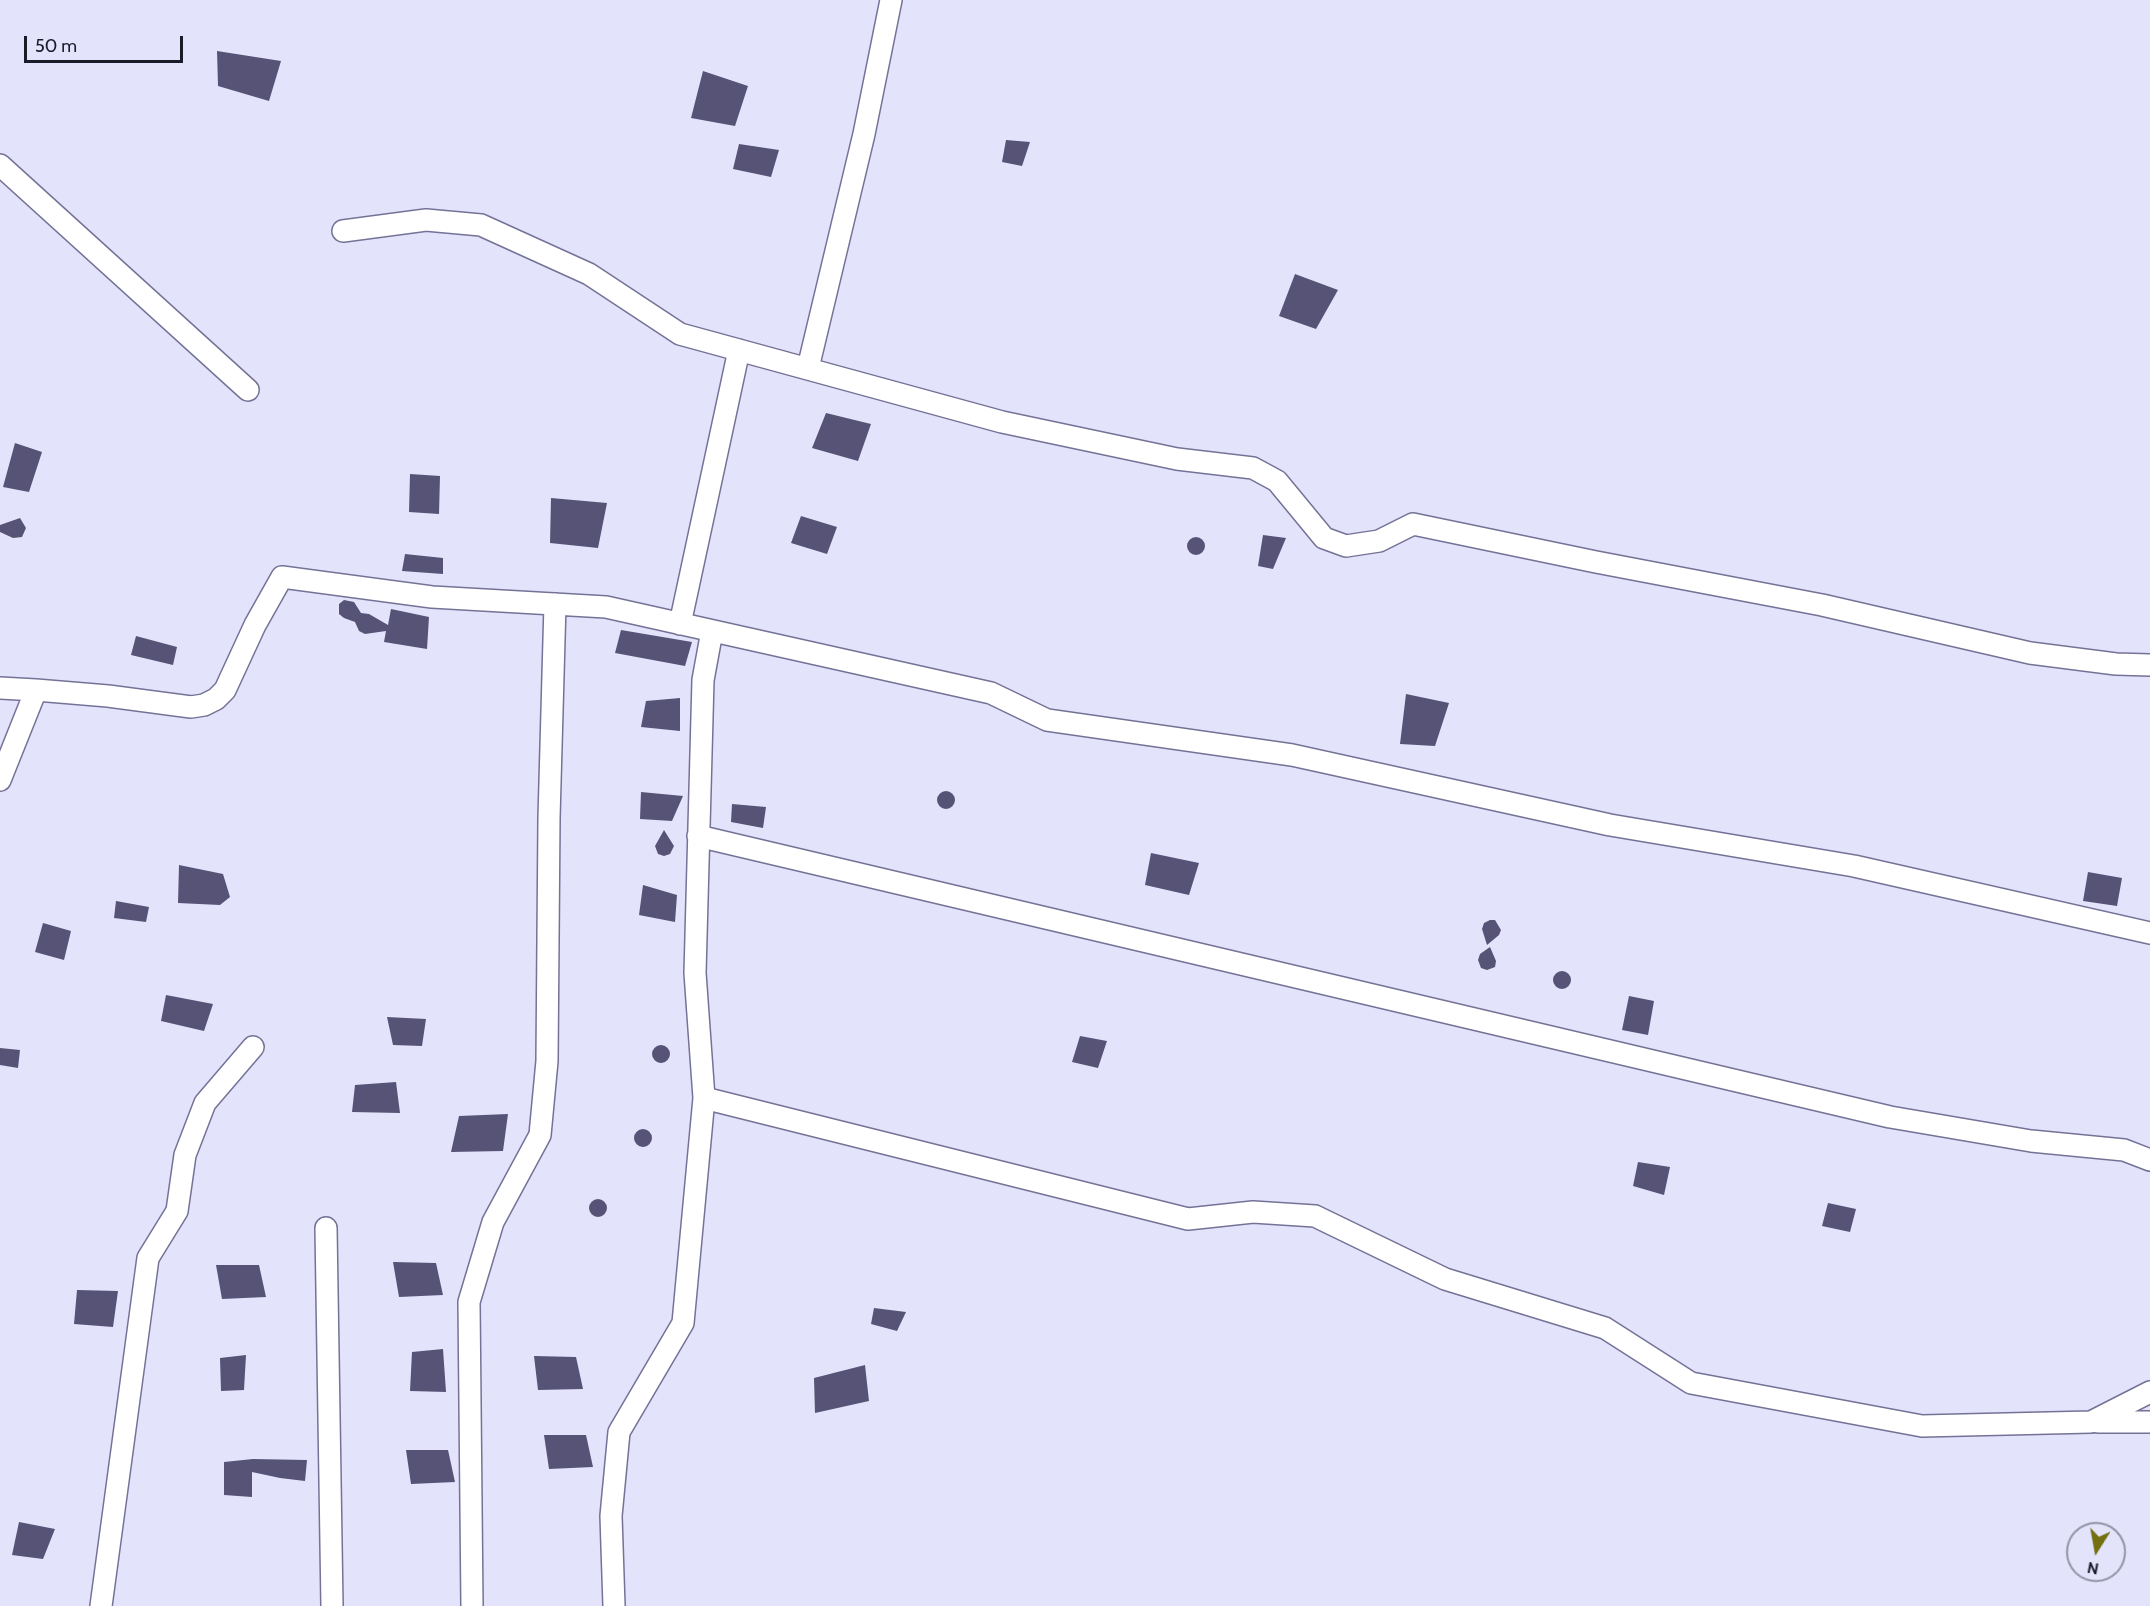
<!DOCTYPE html>
<html>
<head>
<meta charset="utf-8">
<style>
	body { margin:0 }
	#map { position:relative; width:2150px; height:1606px; overflow:hidden; background:#e4e3fc; font-family:Cabin,sans-serif }
	canvas { display:block }
	.north { position:absolute; left:2066px; top:1522px; width:60px; height:60px; box-sizing:border-box; background:#e4e3fc; border:2px solid #9493a7; border-radius:50%; rotate:191deg; font-size:16px; font-weight:700; line-height:24px; text-align:center; color:#1b1a28 }
	.north::after { content:''; display:block; margin:auto; width:21px; height:27px; background:#747011; clip-path:polygon(50% 0,100% 100%,50% 72%,0 100%) }
	.scale { position:absolute; left:24px; top:36px; width:159px; height:27px; box-sizing:border-box; border:3px solid #1b1a28; border-top:0; padding-left:8px; font-size:18px; line-height:21px; white-space:nowrap; color:#1b1a28; -webkit-text-stroke:4px #e4e3fc; paint-order:stroke }
</style>
</head>
<body>
<div id="map">
<canvas width="2150" height="1606"></canvas>
<div class="north">N</div>
<div class="scale">50 m</div>
</div>
<script>
const g = document.querySelector('canvas').getContext('2d');
g.lineJoin = 'round';
function paint(path, color) { g.fillStyle = color; g.fill(path, 'evenodd'); }
const toPath = rows => new Path2D(rows.map(r => 'M' + r).join(''));
function strokePath(path, color, width, dash) { g.strokeStyle = color; g.lineWidth = width; g.lineCap = dash ? 'butt' : 'round'; g.setLineDash(dash || []); g.stroke(path); }
const building = toPath([
	[217,51,281,61,269,101,218,86],
	[703,71,748,86,735,126,691,118],
	[1006,140,1030,142,1022,166,1002,162],
	[739,144,779,150,771,177,733,169],
	[1295,274,1338,290,1316,329,1279,316],
	[826,413,871,424,858,461,812,448],
	[15,443,42,452,29,492,3,487],
	[410,474,440,476,439,514,409,512],
	[551,498,607,503,598,548,550,543],
	[801,516,837,527,827,554,791,543],
	[20,518,26,528,22,537,13,538,0,532,0,525],
	[1263,535,1286,538,1273,569,1258,566],
	'1187 546a9 9 0 1 1 18 0a9 9 0 1 1-18 0Z',
	[405,554,443,558,443,574,402,571],
	[344,600,354,602,361,613,369,614,388,625,391,609,429,617,427,649,384,642,386,631,365,634,359,631,355,622,344,618,339,614,339,604],
	[621,630,692,642,685,666,615,653],
	[136,636,177,647,173,665,131,655],
	[1406,694,1449,703,1435,746,1400,744],
	[680,698,680,731,641,727,646,701],
	'937 800a9 9 0 1 1 18 0a9 9 0 1 1-18 0Z',
	[641,792,683,796,672,821,640,819],
	[732,804,766,807,763,828,731,822],
	[664,830,674,846,670,854,664,856,658,854,655,846],
	[1151,853,1199,863,1189,895,1145,885],
	[179,865,223,874,230,897,220,905,178,903],
	[2088,872,2122,878,2117,906,2083,901],
	[643,885,677,895,675,922,639,915],
	[116,901,149,907,146,922,114,918],
	[1490,920,1495,920,1501,930,1499,935,1487,945,1482,929,1484,923],
	[43,923,71,931,64,960,35,952],
	[1490,947,1496,961,1495,967,1487,970,1481,968,1478,960,1480,954],
	'1553 980a9 9 0 1 1 18 0a9 9 0 1 1-18 0Z',
	[166,995,213,1004,204,1031,161,1021],
	[1629,996,1654,1001,1648,1035,1622,1030],
	[387,1017,426,1019,422,1046,393,1045],
	[1080,1036,1107,1041,1098,1068,1072,1062],
	'652 1054a9 9 0 1 1 18 0a9 9 0 1 1-18 0Z',
	[0,1048,20,1050,18,1068,0,1065],
	[396,1082,400,1113,352,1112,355,1085],
	[508,1114,503,1151,451,1152,459,1116],
	'634 1138a9 9 0 1 1 18 0a9 9 0 1 1-18 0Z',
	[1638,1162,1670,1167,1664,1195,1633,1186],
	'589 1208a9 9 0 1 1 18 0a9 9 0 1 1-18 0Z',
	[1828,1203,1856,1209,1850,1232,1822,1226],
	[393,1262,436,1263,443,1295,399,1297],
	[216,1265,259,1265,266,1297,222,1299],
	[77,1290,118,1291,113,1327,74,1324],
	[874,1308,906,1312,897,1331,871,1324],
	[443,1349,446,1392,410,1391,412,1352],
	[246,1355,244,1390,221,1391,220,1358],
	[534,1356,576,1357,583,1389,538,1390],
	[865,1365,869,1401,815,1413,814,1378],
	[544,1435,586,1435,593,1467,549,1469],
	[406,1450,448,1450,455,1482,411,1484],
	[253,1459,307,1460,305,1481,280,1478,252,1472,252,1497,224,1495,224,1462],
	[19,1522,55,1529,43,1559,12,1555]
]);
const minor = toPath([
	[0,165,248,390],
	[343,231,426,220,481,225,589,274,680,334,1002,422,1177,459,1253,468,1277,481,1324,538,1346,546,1379,541,1413,524,1596,562,1822,605,2030,653,2116,664,2150,665],
	[808,368,864,134,891,0],
	[680,624,739,350],
	[0,688,36,690],
	[0,780,36,690,108,696,191,707,204,705,216,699,225,690,255,625,282,577,432,597,606,607,991,693,1047,720,1292,755,1610,825,1854,866,2150,933],
	[698,836,1890,1117,2031,1141,2124,1150,2150,1160],
	[704,1098,1188,1219,1253,1212,1315,1216,1445,1279,1605,1328,1691,1383,1922,1426,2091,1422,2150,1392],
	[326,1228,332,1606],
	[2098,1422,2150,1422],
	[101,1606,148,1258,177,1211,185,1155,205,1103,253,1047],
	[472,1606,469,1302,493,1222,540,1135,547,1061,549,818,555,604],
	[614,1606,611,1516,619,1432,683,1323,704,1098,695,973,703,680,712,631]
]);
paint(building, '#565376');
strokePath(minor, '#747296', 24);
strokePath(minor, '#fff', 21);
</script>
</body>
</html>
